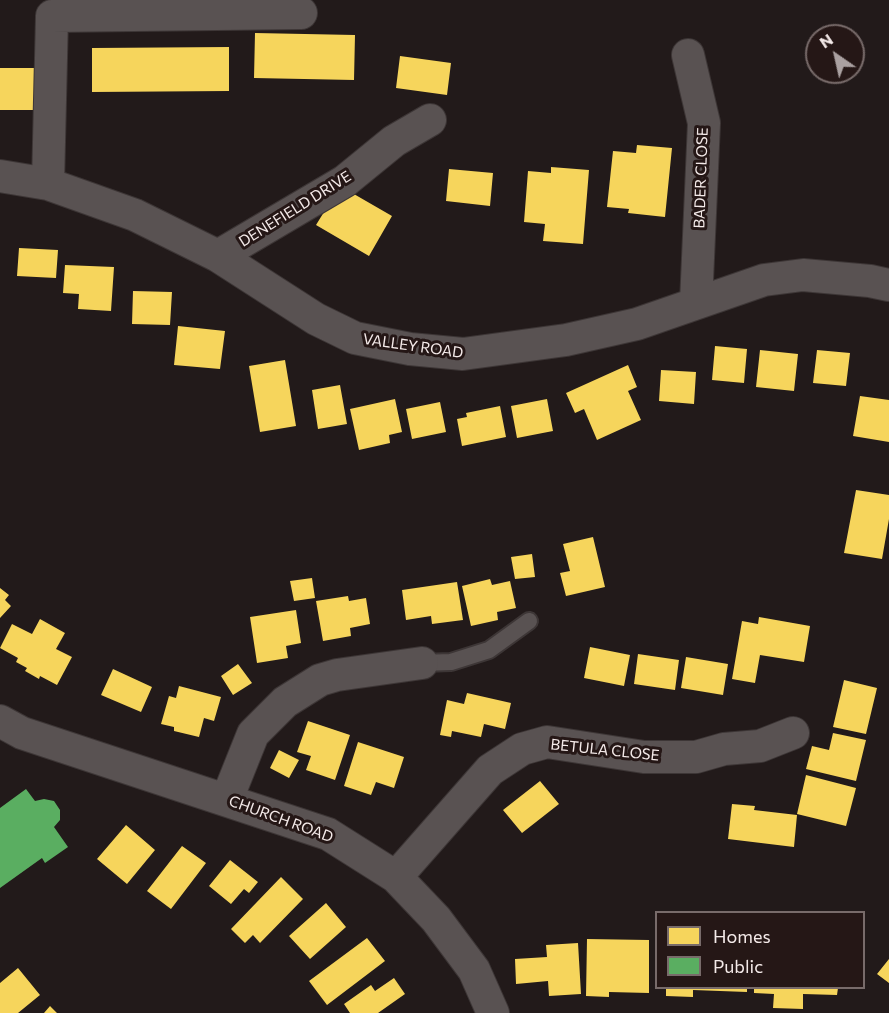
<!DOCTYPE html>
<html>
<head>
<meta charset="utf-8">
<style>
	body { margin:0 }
	#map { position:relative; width:889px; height:1013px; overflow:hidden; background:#221a1a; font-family:Commissioner,sans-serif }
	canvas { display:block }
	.legend { position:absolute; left:655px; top:911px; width:210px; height:78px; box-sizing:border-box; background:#251716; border:2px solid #786b6a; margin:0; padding:8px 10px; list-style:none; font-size:18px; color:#f4eae9 }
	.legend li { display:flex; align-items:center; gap:12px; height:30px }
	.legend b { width:30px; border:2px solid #786b6a }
	.north { position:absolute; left:805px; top:24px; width:60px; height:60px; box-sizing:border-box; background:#251716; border:2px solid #786b6a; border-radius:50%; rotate:326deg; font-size:16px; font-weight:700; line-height:24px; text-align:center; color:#f4eae9 }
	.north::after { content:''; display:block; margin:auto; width:21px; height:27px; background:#aaa1a1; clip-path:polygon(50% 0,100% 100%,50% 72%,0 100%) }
</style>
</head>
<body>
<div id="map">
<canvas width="889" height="1013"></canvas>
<ul class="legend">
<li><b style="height:16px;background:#f6d55c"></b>Homes</li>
<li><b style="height:16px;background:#5aae61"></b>Public</li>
</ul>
<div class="north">N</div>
</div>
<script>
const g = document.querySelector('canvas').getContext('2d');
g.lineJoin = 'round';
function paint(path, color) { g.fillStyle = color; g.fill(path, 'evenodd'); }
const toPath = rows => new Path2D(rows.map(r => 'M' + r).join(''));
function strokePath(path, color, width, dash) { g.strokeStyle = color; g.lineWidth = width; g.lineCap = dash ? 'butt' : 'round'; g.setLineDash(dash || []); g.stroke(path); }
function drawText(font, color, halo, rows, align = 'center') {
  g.font = font + ' Commissioner,sans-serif'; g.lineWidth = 6; g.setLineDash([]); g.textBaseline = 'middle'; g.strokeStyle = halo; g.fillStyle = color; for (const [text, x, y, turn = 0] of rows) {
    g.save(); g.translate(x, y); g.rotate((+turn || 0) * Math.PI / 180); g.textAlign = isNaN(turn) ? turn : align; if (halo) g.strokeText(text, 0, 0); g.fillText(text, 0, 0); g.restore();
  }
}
const homes = toPath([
	[255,33,355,35,354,80,254,78],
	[229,47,229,91,92,92,92,48],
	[400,56,451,63,447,95,396,88],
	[0,68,40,68,40,110,0,110],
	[637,145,672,148,665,217,628,213,629,209,607,207,613,151,636,153],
	[551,167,589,170,583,244,543,241,545,224,524,222,528,171,551,173],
	[449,169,493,173,490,206,446,201],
	[340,186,392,216,369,256,316,225],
	[19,248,58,250,56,278,17,276],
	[65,265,114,267,111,311,78,309,79,294,63,293],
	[133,291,172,292,170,325,132,324],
	[178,326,225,331,220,369,174,365],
	[715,346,747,349,744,383,712,380],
	[760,350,798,354,794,391,756,387],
	[817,350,850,353,846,386,813,383],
	[285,360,296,426,260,432,249,366],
	[628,365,637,387,628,391,641,420,597,440,584,409,575,413,566,393],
	[661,370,696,372,694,404,659,401],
	[340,385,347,424,318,429,312,390],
	[860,396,889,400,889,442,853,436],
	[395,399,402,432,389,435,390,443,359,450,350,409],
	[547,399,553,431,517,438,511,406],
	[440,402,446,432,412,439,406,409],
	[500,406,506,437,462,446,457,419,467,417,466,413],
	[856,490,889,495,889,519,882,559,844,553],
	[593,537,605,587,566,596,560,573,570,571,563,544],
	[532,554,535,577,515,579,511,557],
	[312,578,315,598,294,601,290,581],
	[490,579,492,585,510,581,516,608,497,612,498,620,471,626,462,586],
	[457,582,463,620,432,624,431,616,406,620,402,590],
	[0,588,9,595,5,600,11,606,0,618],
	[348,596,349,601,366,598,370,624,350,628,351,636,323,641,316,601],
	[296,610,301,643,286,646,288,658,257,663,250,617],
	[759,617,810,626,804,662,760,655,755,683,732,679,742,621,758,624],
	[40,619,65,633,56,649,72,657,57,685,40,676,39,679,25,671,27,668,16,662,18,658,0,648,12,624,32,634],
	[590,647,630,655,624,686,584,678],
	[638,654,679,660,675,690,634,684],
	[686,657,728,664,723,695,681,688],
	[238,664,252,683,233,695,221,676],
	[113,669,152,687,141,712,101,695],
	[844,680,877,688,866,734,833,727],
	[179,686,221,697,214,721,204,718,199,737,174,731,174,727,161,724,169,696,176,698],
	[467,693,511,703,505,729,484,724,481,737,452,731,451,737,440,735,447,700,464,704],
	[308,721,350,735,335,780,306,770,311,756,297,752],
	[833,733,866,740,856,781,806,769,812,746,829,750],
	[358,742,404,757,394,788,376,782,371,795,344,786],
	[279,750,299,760,289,778,270,768],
	[806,775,856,788,846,826,797,814],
	[540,781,559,804,522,833,503,810],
	[732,804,755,806,754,810,797,815,794,847,728,839],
	[126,825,155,850,127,884,97,859],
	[182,846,206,863,171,909,147,891],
	[230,860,258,882,249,893,244,889,231,904,209,886],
	[281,877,303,899,260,943,253,935,245,943,231,929],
	[326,903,346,927,310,959,289,936],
	[367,938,385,961,327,1005,309,981],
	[587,939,649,940,649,993,609,992,609,997,586,996],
	[578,943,581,994,549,996,548,981,516,984,515,959,547,957,546,945],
	[889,959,889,983,877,974],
	[18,968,40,995,18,1013,0,1013,0,983],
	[394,978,405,994,378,1013,350,1013,344,1004,371,985,375,991],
	[666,988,747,988,747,992,693,990,693,997,666,996],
	[754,988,838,988,837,995,803,994,803,1009,773,1008,774,994,754,993],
	[50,1006,57,1013,44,1013]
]);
const public = toPath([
	[26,789,35,801,44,799,54,801,60,810,60,820,54,827,68,847,45,863,42,858,0,888,0,808]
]);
const service = toPath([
	[422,663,451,662,489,650,529,621]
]);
const minor = toPath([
	[688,55,704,123,696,303],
	[0,176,48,184,135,215,218,256,316,319,355,338,410,349,463,354,566,340,637,324,764,280,803,275,870,281,889,285],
	[48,184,52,16,301,13],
	[218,256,345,181,394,141,430,120],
	[0,721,22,733,328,834,396,877,436,919,474,970,493,1013],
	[227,799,253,734,285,702,320,680,337,675,422,663],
	[396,877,490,770,522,749,547,742,644,757,696,757,724,749,760,746,793,733]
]);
const streetNames = [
	["BADER CLOSE",701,178,-88],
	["DENEFIELD DRIVE",295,209,-32],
	["VALLEY ROAD",413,346,8],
	["BETULA CLOSE",605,750,6],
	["CHURCH ROAD",281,819,20]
];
paint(homes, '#f6d55c');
paint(public, '#5aae61');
strokePath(service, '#3d3636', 20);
strokePath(minor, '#3d3636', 34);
strokePath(service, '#595252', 16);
strokePath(minor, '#595252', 32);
drawText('15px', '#f4eae9', '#251716', streetNames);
</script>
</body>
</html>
